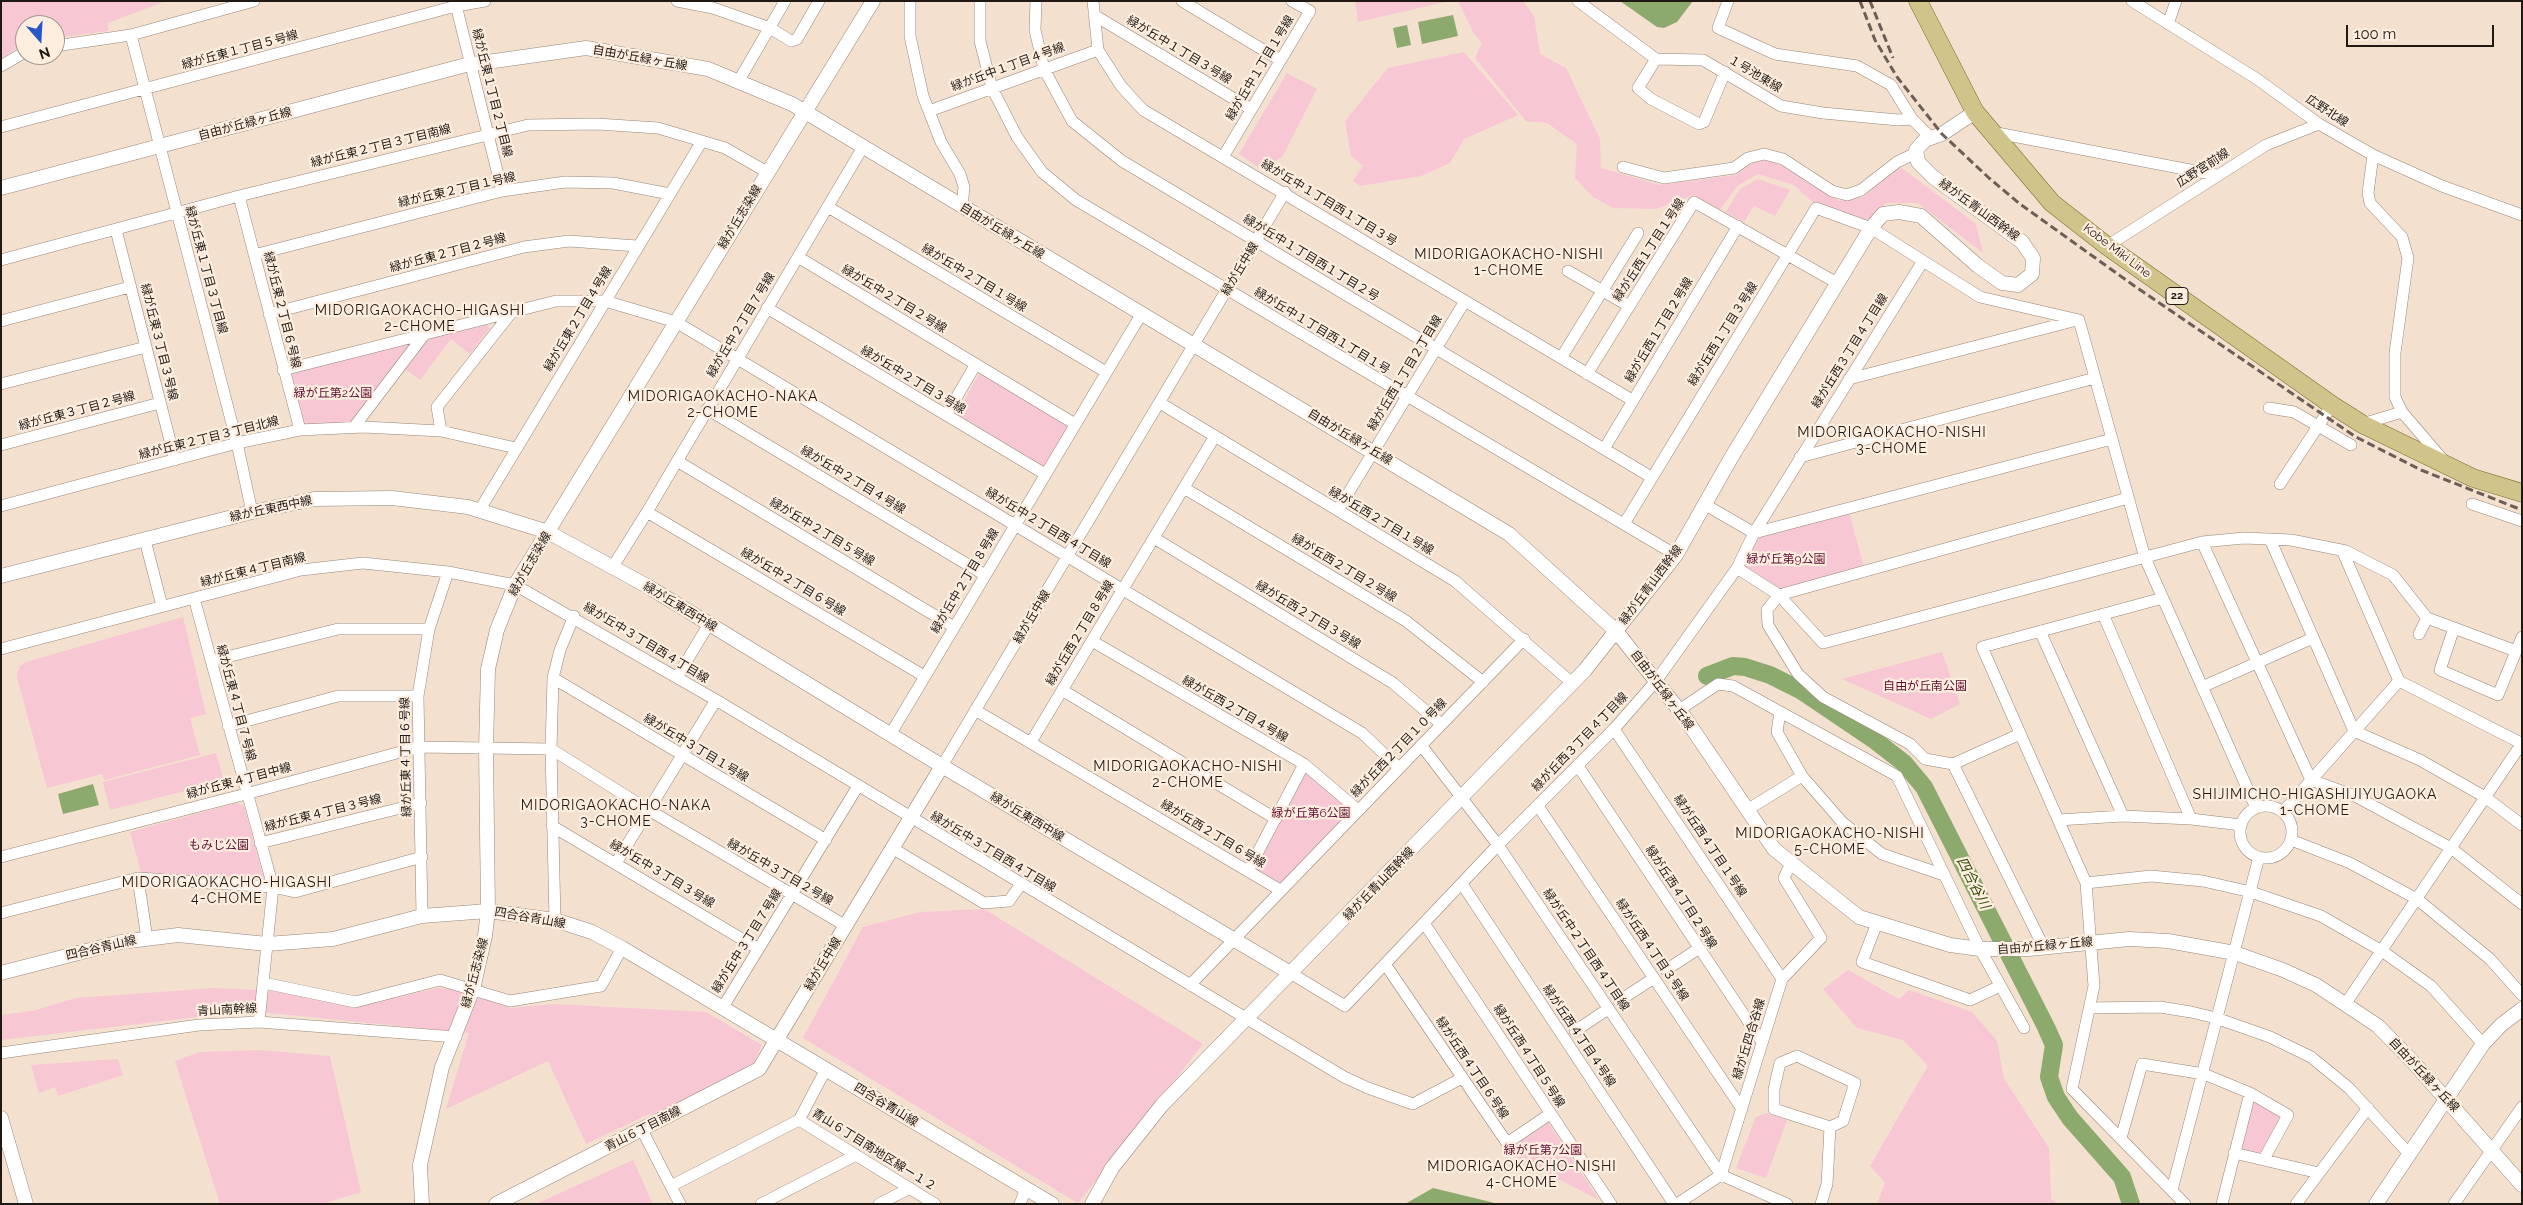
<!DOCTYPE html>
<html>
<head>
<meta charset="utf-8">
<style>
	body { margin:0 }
	#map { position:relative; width:2523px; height:1205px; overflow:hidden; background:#f3e0cf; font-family:Raleway,sans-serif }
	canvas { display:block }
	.frame { position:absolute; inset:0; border:2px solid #201913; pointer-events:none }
	.north { position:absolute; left:15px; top:15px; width:50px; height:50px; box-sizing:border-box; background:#fdeee0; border:1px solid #a5998e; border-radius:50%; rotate:161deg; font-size:14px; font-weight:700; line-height:20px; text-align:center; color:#201913 }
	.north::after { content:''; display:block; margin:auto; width:18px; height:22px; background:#2758c6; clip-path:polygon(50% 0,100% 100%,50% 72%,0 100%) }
	.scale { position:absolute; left:2346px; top:25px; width:148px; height:22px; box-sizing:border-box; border:2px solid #201913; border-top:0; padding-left:6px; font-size:15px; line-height:18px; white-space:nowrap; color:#201913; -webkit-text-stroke:4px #fdeee0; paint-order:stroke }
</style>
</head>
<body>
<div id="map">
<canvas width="2523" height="1205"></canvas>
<div class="frame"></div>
<div class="north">N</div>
<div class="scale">100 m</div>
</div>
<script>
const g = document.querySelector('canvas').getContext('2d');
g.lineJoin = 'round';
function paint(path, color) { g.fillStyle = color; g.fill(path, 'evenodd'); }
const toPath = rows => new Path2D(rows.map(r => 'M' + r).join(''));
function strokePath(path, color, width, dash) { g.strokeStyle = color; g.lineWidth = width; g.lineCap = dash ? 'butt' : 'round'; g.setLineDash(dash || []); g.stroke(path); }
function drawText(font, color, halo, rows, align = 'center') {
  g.font = font + ' Raleway,"Noto Sans JP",sans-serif'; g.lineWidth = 4.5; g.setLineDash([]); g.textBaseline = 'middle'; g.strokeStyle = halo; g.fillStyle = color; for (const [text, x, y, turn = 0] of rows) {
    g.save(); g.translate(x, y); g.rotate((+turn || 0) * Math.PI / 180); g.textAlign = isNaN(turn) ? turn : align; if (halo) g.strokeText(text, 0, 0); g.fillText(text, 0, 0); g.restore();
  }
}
const green = toPath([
	[1,1,166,1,108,23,108,31,55,38,55,25,25,25,25,43,1,59],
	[1355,1,1450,1,1358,22],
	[1458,1,1523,1,1534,16,1540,54,1566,68,1600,139,1601,168,1660,185,1735,175,1753,162,1767,160,1788,168,1839,201,1863,197,1899,166,1976,224,1983,253,1918,203,1886,203,1870,221,1814,203,1794,185,1758,174,1737,186,1720,210,1694,195,1656,209,1613,208,1593,197,1575,178,1577,144,1547,123,1526,121,1475,58,1482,43,1474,34],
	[1464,52,1518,115,1464,139,1450,163,1421,176,1360,186,1353,181,1363,166,1351,156,1345,121,1388,68],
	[1287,73,1317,89,1282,157,1261,169,1239,154],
	[1758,179,1790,190,1775,216,1754,206,1744,222,1726,212,1740,189],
	[486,324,490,328,470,354,451,339,420,380,405,369,427,339],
	[424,335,354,427,300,430,283,370],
	[982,368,1075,424,1045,474,954,420],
	[1848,508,1865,571,1779,595,1738,568,1754,533],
	[183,617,206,714,190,718,200,755,104,780,102,774,47,788,18,681,17,674,20,666,26,662],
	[1942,652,1960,704,1931,719,1842,679],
	[216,753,224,781,110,810,103,782],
	[1307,773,1350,808,1351,812,1282,884,1278,884,1254,871,1253,867,1301,775],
	[236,803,244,806,264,879,262,883,141,873,130,832],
	[984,909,1203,1044,1078,1203,803,1038,863,927,920,912],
	[1848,970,1899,999,1909,990,1972,1012,1997,1041,2004,1079,2049,1148,2051,1199,2059,1204,1877,1204,1885,1183,1870,1166,1928,1066,1903,1040,1857,1028,1823,989],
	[214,988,273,991,360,1006,438,988,460,990,510,1008,554,1004,706,1012,762,1045,753,1064,658,1116,649,1114,586,1144,548,1061,446,1109,469,1033,249,1011,1,1040,1,1015,32,1011,76,998],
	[259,1050,330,1056,361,1192,322,1204,220,1204,175,1061,200,1052],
	[118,1059,123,1075,58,1096,55,1087,39,1093,31,1065],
	[2255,1100,2282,1117,2261,1155,2241,1151,2251,1101],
	[1766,1113,1787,1120,1766,1178,1736,1168,1756,1117],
	[1548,1122,1599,1200,1504,1151],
	[633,1160,653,1204,536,1204]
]);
const water = toPath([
	[1620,1,1693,1,1677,22,1664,28,1657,27],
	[1453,15,1458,36,1422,44,1418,22],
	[1407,25,1411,45,1397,48,1393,28],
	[93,784,99,805,63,814,58,794],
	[1433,1188,1499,1204,1405,1204]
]);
const river = toPath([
	[1707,676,1733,666,1745,667,1770,675,1802,691,1873,739,1904,763,1924,787,2046,1027,2054,1045,2049,1077,2056,1097,2070,1118,2122,1177,2131,1204]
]);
const minor = toPath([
	[455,1,502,191],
	[677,1,713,8,770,28,791,41,797,39,819,1],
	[910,1,910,36,923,96,941,142,960,174,964,187,962,207],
	[980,1,980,41,992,88,1017,137,1042,172,1076,200,1676,555],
	[1036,1,1035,30,1044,69,1072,121,1122,161,1651,477],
	[1093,1,1098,50,1121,86,1143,110,1632,400],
	[1182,1,1280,60],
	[1578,1,1656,59,1703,60,1781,106,1823,113,1898,120,1912,119,1930,137],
	[1728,1,1718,28,1775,54,1857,66,1891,85,1912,119],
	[2132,1,2257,79,2319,124,2373,155,2442,186,2522,215],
	[1094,15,1251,109],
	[2168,24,2176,1],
	[131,35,237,443,252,512],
	[55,46,131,35,254,1],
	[1656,59,1638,88,1651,99,1699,124,1704,122,1725,72],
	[1,66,25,52],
	[738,82,785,1],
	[929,111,1098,50],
	[1,127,456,6,485,1],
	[1992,132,2216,175],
	[2373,155,2368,193,2370,203,2402,237,2408,258,2395,353,2395,397,2402,412,2444,461],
	[1223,157,1310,11,1292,1],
	[1623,167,1664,178,1734,168,1748,158,1764,154,1783,159,1832,191,1847,195,1861,190,1897,162,1916,153],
	[239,196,300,430],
	[828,207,1106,372],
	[116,230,175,460],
	[2107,246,2266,145,2319,124],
	[254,255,502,191,565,182,613,183,670,194],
	[798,257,1075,424],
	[1,260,239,196,528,125,597,124,658,128,725,148,767,172],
	[1568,271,1629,306],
	[767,308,1045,474],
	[269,314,524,247,569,241,637,246],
	[1,321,130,287],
	[1561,358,1638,233],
	[283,370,556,301,605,301,676,322,1362,733,1399,768],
	[1587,374,1694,202,1837,283],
	[1849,379,2077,320],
	[1,384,146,347],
	[1160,403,1455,581,1572,683],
	[2269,408,2294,412,2351,445],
	[707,409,985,575],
	[946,415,976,364],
	[2362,424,2402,412],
	[354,427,424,335],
	[441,431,437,407,511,313],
	[1,445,160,403],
	[1604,449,1738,226],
	[1800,457,2095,378],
	[677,461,954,627],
	[2280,484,2332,405],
	[1184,488,1406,621,1483,682],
	[1704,504,1754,533,2112,439],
	[2472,504,2522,521],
	[1,506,237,443,300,430,364,427,441,431,516,448],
	[1338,510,1465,301],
	[479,511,702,141],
	[647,512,924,676],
	[1624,524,1816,208,1871,228,1980,297,2079,320,2145,558,2256,808],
	[1154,538,1393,683,1441,724],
	[2270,539,2354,731,2420,760,2485,797,2522,825],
	[145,540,162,606],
	[2202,542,2311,780,2355,796,2451,848,2522,904],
	[2342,550,2399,681,2521,743],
	[612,568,647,512,863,147],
	[1737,568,1779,595,1823,643,2202,542,2244,538,2291,540,2346,551,2393,575,2427,618,2516,651],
	[194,598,273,887,259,1022],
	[2163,598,1982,647,2086,883,2094,986,2072,1089,2185,1204],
	[2103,614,2191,819],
	[2454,628,2440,670,2498,695,2522,637],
	[2040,631,2123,816],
	[2419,634,2427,618],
	[1092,641,1304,764,1358,810],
	[1,649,301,570,363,563,448,572,515,585,716,700,1344,1077,1368,1088,1413,1104,1462,1078],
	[211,661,338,629,429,629],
	[677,677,709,624],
	[553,678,826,840],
	[2202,687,2313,638],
	[1062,690,1276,819],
	[975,710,1280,890],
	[1679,710,1718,684,1733,686,1897,776,1980,949,2024,1028],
	[1780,712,1777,732,1802,776,1842,822,1882,854,1944,875],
	[228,726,338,696,418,696],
	[1614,729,1782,979],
	[890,735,1142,313],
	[1031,742,1215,436],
	[1421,745,1498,845,1721,1175],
	[1953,764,2020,734],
	[942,766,1285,192],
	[1578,766,1762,1042],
	[1538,806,1742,1109],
	'2240 832a26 26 0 1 1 52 0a26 26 0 1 1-52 0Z',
	[1747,810,1802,776],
	[2283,812,2399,681],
	[2058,820,2123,816,2191,819,2241,825],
	[552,826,757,948],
	[2291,840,2350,863,2417,899,2490,959,2522,995],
	[260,843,421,803],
	[892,848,984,903,1009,901,1021,884],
	[1,857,246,794,419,747,551,749,647,809,846,926],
	[616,863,716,700],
	[1248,871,1304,764],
	[138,878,147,939],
	[2086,883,2151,876,2203,881,2251,892,2321,916,2382,951,2431,986,2483,1044],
	[1462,884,1674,1204],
	[1,913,138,878,273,887,295,892,422,857],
	[422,916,418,696,429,629,448,572],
	[555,920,551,749,553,678,560,650,574,616],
	[1424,923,1611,1204],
	[1877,923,1862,962,1970,1000,2000,986],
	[2044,948,1953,764,1925,759,1910,744,1823,697,1798,674,1768,625,1767,610,1779,595,2128,498],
	[1385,964,1507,1143,1550,1114],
	[1666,970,1698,949],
	[1292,974,1345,1006,1498,845,1614,729,1656,681,1737,568,1754,533,1923,261],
	[264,983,355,1002,440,980,510,1001,601,986,622,948],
	[1190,985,1524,639],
	[1619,1001,1654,978],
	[2346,1003,2522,743],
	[723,1007,858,786],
	[2089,1008,2160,1007,2191,1012,2216,1018,2270,1037,2311,1057,2349,1088,2410,1155],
	[1575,1031,1608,1009],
	[1,1053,199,1025,259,1022,456,1037],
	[1797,1056,1855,1083,1843,1121,1830,1127,1774,1109,1774,1089,1780,1063,1797,1056],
	[799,1120,935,1204],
	[642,1130,680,1204],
	[2121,1138,2142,1064,2204,1074,2250,1093,2288,1115,2264,1159],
	[2234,1153,2319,1173],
	[1721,1175,1782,979,1821,938,1784,878,1791,863],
	[1721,1175,1787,1204],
	[671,1186,799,1120,826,1069],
	[2172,1190,2259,857],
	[761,1204,856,1155],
	[879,1204,910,1188],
	[1020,1204,1026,1188],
	[1677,1204,1721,1175],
	[1821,1204,1827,1184,1830,1127],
	[2222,1204,2250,1093],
	[2296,1204,2368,1108],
	[2454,1204,2522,1107]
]);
const tertiary = toPath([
	[1,188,466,65,586,48,708,69,792,104,1509,534,1616,631,1683,715,1774,849,1859,917,1950,945,1980,949,2029,949,2129,939,2168,941,2235,953,2283,970,2316,985,2378,1026,2413,1062,2522,1185],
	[1,576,252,512,314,499,392,498,468,507,548,532,647,586,942,766,1292,974],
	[1,973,121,942,178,935,267,944,333,939,422,916,488,911,555,920,592,932,622,948,1052,1204],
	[1,1118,26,1204],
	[422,1204,420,1165,442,1067,473,989,485,936,488,911,486,749,488,669,497,630,515,585,873,1],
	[496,1204,759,1069,942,766],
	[1092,1204,1112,1168,1162,1105,1585,670,1676,555,1731,458,1871,228,1883,214,1899,212,1921,216,1978,266,2002,283,2018,285,2032,274,2033,258,2022,242,1933,177,1918,162,1916,150,1925,140,1942,134,1975,112],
	[2376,1204,2483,1044,2501,1025,2522,1009]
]);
const primary = toPath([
	[1918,1,1975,112,2052,203,2107,246,2332,405,2362,424,2473,478,2522,493]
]);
const rail = toPath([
	[1860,1,1875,40,1897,77,1942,134,1989,178,2020,204,2133,285,2356,437,2421,470,2522,510],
	[1870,1,1893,58]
]);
const shields = [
	[2177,296,22]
];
const shieldNames = [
	["22",2177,296]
];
const streetNames = [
	["緑が丘東１丁目５号線",240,50,-15],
	["緑が丘中１丁目３号線",1179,50,31],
	["自由が丘緑ヶ丘線",640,58,10],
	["緑が丘中１丁目４号線",1008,67,-20],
	["緑が丘中１丁目１号線",1260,68,-59],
	["１号池東線",1755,74,31],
	["緑が丘東１丁目２丁目線",492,93,76],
	["広野北線",2327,111,33],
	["自由が丘緑ヶ丘線",245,124,-15],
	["緑が丘東２丁目３丁目南線",381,146,-14],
	["広野宮前線",2203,168,-33],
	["緑が丘東２丁目１号線",457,190,-13],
	["緑が丘中１丁目西１丁目３号",1329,203,31],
	["緑が丘青山西幹線",1979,210,36],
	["緑が丘志染線",740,217,-59],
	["自由が丘緑ヶ丘線",1002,231,31],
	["緑が丘西１丁目１号線",1649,250,-57],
	["Kobe Miki Line",2117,251,37],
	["緑が丘東２丁目２号線",448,253,-15],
	["緑が丘中１丁目西１丁目２号",1311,258,31],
	["緑が丘中線",1240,269,-59],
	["緑が丘東１丁目３丁目線",206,270,75],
	["緑が丘中２丁目１号線",974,278,31],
	["緑が丘中２丁目２号線",894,299,31],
	["緑が丘東２丁目６号線",282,310,76],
	["緑が丘東２丁目４号線",578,319,-59],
	["緑が丘中２丁目７号線",741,325,-59],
	["緑が丘西１丁目２号線",1659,330,-59],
	["緑が丘中１丁目西１丁目１号",1322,331,31],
	["緑が丘西１丁目３号線",1723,334,-58],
	["緑が丘東３丁目３号線",159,342,76],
	["緑が丘西３丁目４丁目線",1850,351,-58],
	["緑が丘西１丁目２丁目線",1405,373,-59],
	["緑が丘中２丁目３号線",913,380,31],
	["緑が丘東３丁目２号線",77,411,-15],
	["自由が丘緑ヶ丘線",1350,437,31],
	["緑が丘東２丁目３丁目北線",209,438,-14],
	["緑が丘中２丁目４号線",853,480,31],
	["緑が丘東西中線",271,509,-12],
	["緑が丘西２丁目１号線",1381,521,31],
	["緑が丘中２丁目西４丁目線",1048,528,31],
	["緑が丘中２丁目５号線",822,532,31],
	["緑が丘志染線",530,564,-60],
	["緑が丘西２丁目２号線",1344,568,31],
	["緑が丘東４丁目南線",253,570,-14],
	["緑が丘中２丁目８号線",965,581,-59],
	["緑が丘中２丁目６号線",793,582,31],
	["緑が丘青山西幹線",1651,585,-53],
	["緑が丘東西中線",680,607,31],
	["緑が丘西２丁目３号線",1308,615,31],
	["緑が丘中線",1032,617,-59],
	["緑が丘西２丁目８号線",1080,633,-59],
	["緑が丘中３丁目西４丁目線",646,643,31],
	["自由が丘緑ヶ丘線",1662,690,53],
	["緑が丘東４丁目７号線",236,703,75],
	["緑が丘西２丁目４号線",1235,709,30],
	["緑が丘西３丁目４丁目線",1580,742,-46],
	["緑が丘中３丁目１号線",696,748,31],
	["緑が丘西２丁目１０号線",1399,748,-46],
	["緑が丘東４丁目６号線",406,757,-91],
	["緑が丘東４丁目中線",239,781,-15],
	["緑が丘東４丁目３号線",323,813,-14],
	["緑が丘東西中線",1027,817,31],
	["緑が丘西２丁目６号線",1213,834,31],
	["緑が丘西４丁目１号線",1710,846,56],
	["緑が丘中３丁目西４丁目線",993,852,31],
	["緑が丘中３丁目２号線",780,872,30],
	["緑が丘中３丁目３号線",662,874,31],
	["緑が丘青山西幹線",1379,884,-46],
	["緑が丘西４丁目２号線",1681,897,57],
	["四合谷青山線",530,918,10],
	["緑が丘中３丁目７号線",747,941,-58],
	["自由が丘緑ヶ丘線",2045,946,-5],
	["四合谷青山線",101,948,-13],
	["緑が丘中２丁目西４丁目線",1586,950,56],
	["緑が丘西４丁目３号線",1652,950,56],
	["緑が丘中線",823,964,-59],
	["緑が丘志染線",475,973,-75],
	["青山南幹線",227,1010,-3],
	["緑が丘西４丁目４号線",1579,1036,56],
	["緑が丘四合谷線",1749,1039,-73],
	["緑が丘西４丁目５号線",1529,1056,57],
	["緑が丘西４丁目６号線",1472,1068,56],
	["自由が丘緑ヶ丘線",2424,1075,47],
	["四合谷青山線",886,1105,31],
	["青山６丁目南線",643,1129,-27],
	["青山６丁目南地区線ー１２",874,1150,32]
];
const parkNames = [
	["緑が丘第2公園",333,393],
	["緑が丘第9公園",1786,559],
	["自由が丘南公園",1925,686],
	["緑が丘第6公園",1311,813],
	["もみじ公園",219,845],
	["緑が丘第7公園",1543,1150]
];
const neighbourhoodNames = [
	["MIDORIGAOKACHO-NISHI",1509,255],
	["1-CHOME",1509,271],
	["MIDORIGAOKACHO-HIGASHI",420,311],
	["2-CHOME",420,327],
	["MIDORIGAOKACHO-NAKA",723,397],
	["2-CHOME",723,413],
	["MIDORIGAOKACHO-NISHI",1892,433],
	["3-CHOME",1892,449],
	["MIDORIGAOKACHO-NISHI",1188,767],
	["2-CHOME",1188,783],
	["SHIJIMICHO-HIGASHIJIYUGAOKA",2315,795],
	["1-CHOME",2315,811],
	["MIDORIGAOKACHO-NAKA",616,806],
	["3-CHOME",616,822],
	["MIDORIGAOKACHO-NISHI",1830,834],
	["5-CHOME",1830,850],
	["MIDORIGAOKACHO-HIGASHI",227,883],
	["4-CHOME",227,899],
	["MIDORIGAOKACHO-NISHI",1522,1167],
	["4-CHOME",1522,1183]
];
const waterNames = [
	["四合谷川",1973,883,63]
];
paint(green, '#f7c7d4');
paint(water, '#8daa6e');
strokePath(river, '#8daa6e', 18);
strokePath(minor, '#978676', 12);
strokePath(tertiary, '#978676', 15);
strokePath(primary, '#7e6f2f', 19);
strokePath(minor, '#fff', 11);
strokePath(tertiary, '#fff', 14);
strokePath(primary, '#d0c48b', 18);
strokePath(rail, '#6b5f55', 3, [8, 4]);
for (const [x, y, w] of shields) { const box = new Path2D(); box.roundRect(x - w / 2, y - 8.5, w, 17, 4); g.fillStyle = '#fdeee0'; g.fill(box); strokePath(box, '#201913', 1); }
drawText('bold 11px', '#201913', null, shieldNames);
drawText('12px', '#201913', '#fdeee0', streetNames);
drawText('12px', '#600c31', '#fdeee0', parkNames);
g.letterSpacing = '1px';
drawText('14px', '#201913', '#fdeee0', neighbourhoodNames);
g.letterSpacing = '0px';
drawText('italic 14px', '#324c09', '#fdeee0', waterNames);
</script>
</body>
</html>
